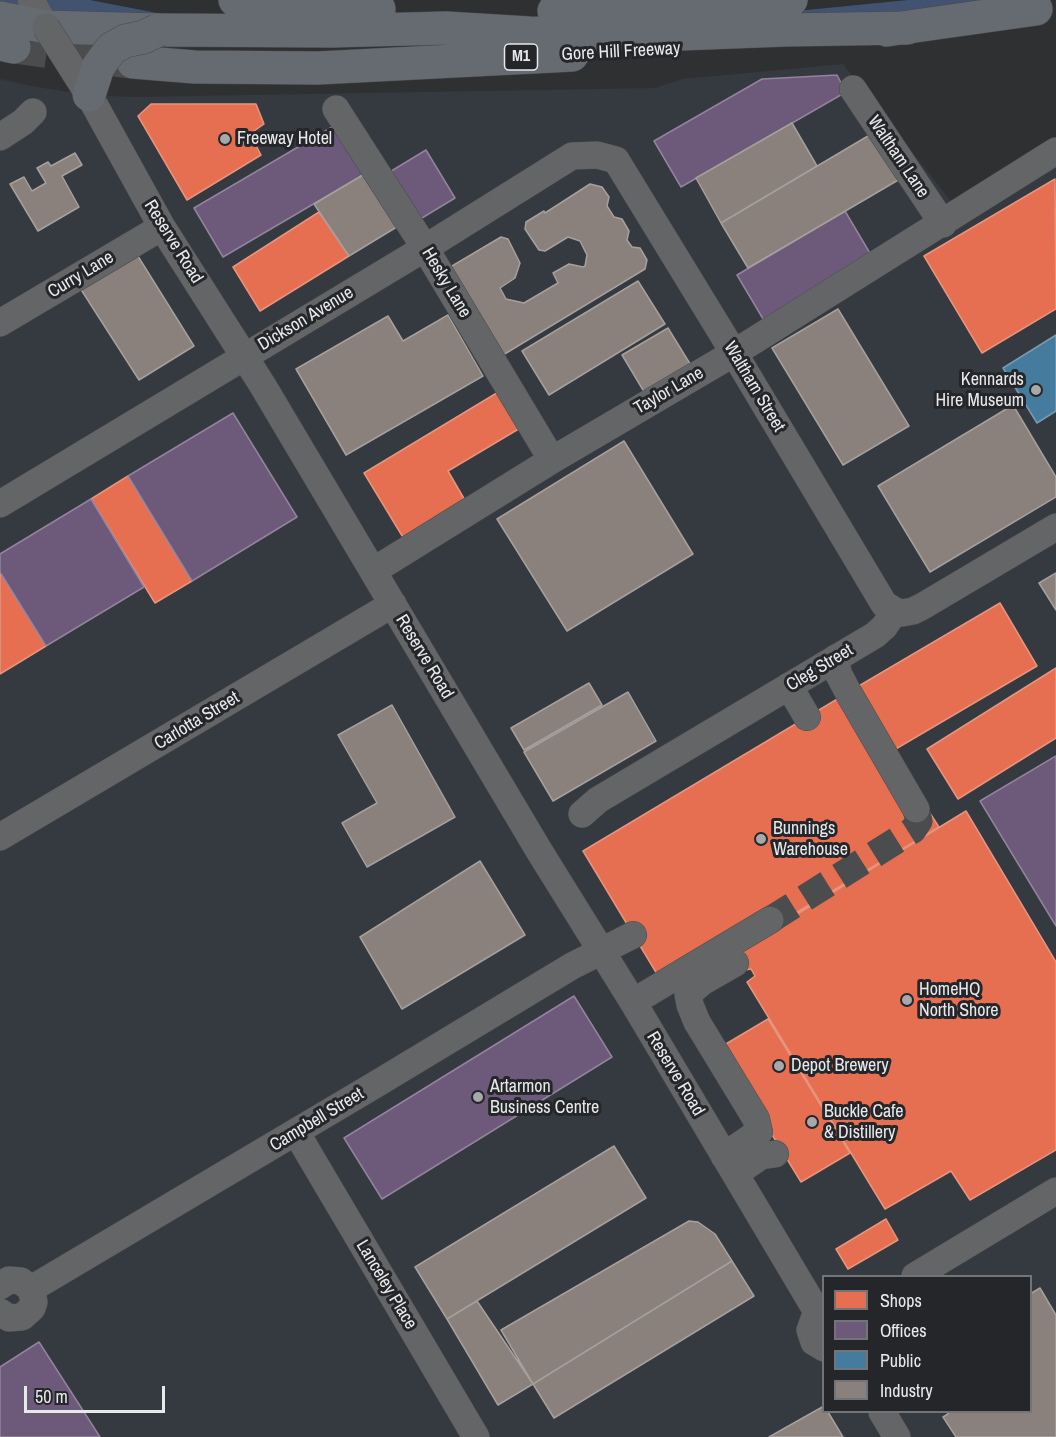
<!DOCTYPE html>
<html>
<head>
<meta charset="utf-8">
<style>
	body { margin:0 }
	#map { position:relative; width:1056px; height:1437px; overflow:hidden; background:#2f3032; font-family:"Archivo Narrow",sans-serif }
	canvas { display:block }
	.legend { position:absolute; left:822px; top:1275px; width:210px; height:138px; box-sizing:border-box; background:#242629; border:2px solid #727477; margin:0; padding:8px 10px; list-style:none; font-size:18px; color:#e8e9eb }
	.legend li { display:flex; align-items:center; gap:12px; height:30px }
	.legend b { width:30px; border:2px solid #727477 }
	.scale { position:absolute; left:24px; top:1386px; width:141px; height:27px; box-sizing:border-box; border:3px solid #e8e9eb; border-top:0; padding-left:8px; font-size:18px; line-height:21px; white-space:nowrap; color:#e8e9eb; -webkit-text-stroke:4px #242629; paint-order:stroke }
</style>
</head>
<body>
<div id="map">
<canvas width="1056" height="1437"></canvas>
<ul class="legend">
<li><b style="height:16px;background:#e76f51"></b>Shops</li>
<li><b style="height:16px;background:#6d597a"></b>Offices</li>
<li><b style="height:16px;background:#457b9d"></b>Public</li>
<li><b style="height:16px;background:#8a817c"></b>Industry</li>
</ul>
<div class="scale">50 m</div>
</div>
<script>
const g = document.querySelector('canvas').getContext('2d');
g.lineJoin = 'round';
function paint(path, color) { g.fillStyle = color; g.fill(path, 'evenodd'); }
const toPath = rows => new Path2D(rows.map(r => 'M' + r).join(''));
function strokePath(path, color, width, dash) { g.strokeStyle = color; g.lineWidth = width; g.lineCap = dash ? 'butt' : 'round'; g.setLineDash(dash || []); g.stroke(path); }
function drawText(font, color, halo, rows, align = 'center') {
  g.font = font + ' "Archivo Narrow",sans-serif'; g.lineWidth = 6; g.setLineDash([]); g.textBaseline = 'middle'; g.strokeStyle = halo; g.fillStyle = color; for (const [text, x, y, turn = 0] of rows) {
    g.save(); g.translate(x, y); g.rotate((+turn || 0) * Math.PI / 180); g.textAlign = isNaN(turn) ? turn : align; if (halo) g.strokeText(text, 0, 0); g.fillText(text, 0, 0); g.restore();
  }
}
const built = toPath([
	[843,64,958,210,1056,155,1056,1437,0,1437,0,79,31,86,89,95,131,97,655,88,682,79],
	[824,1276,1030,1276,1030,1412,824,1412]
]);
const green = toPath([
	[0,0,90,0,183,18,203,18,232,13,407,22,105,22,0,5],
	[908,0,1019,0,935,12,766,14]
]);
const shops = toPath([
	[151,104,256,104,264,124,250,134,261,155,187,200,138,116,151,104],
	[1055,179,1056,309,982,353,924,256,1055,179],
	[319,212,349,256,260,311,233,267,319,212],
	[500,391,522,427,448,471,466,502,404,539,364,473,500,391],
	[128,476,192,581,155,603,91,499,128,476],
	[0,572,46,646,0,674,0,572],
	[1000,603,1037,666,894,750,857,687,1000,603],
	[1056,668,1056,738,958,799,927,749,1056,668],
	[839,698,924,804,939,827,774,926,660,979,583,851,839,698],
	[966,811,1056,962,1056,1150,970,1200,951,1171,885,1209,747,982,755,976,751,969,739,971,730,955,966,811],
	[768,1019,850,1153,801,1182,719,1048,768,1019],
	[886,1219,898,1240,848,1269,836,1249,886,1219]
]);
const offices = toPath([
	[837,75,846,92,681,187,654,141,762,79,837,75],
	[339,123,368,172,223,257,194,208,339,123],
	[426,150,455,198,417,221,388,173,426,150],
	[845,211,874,260,766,324,737,275,845,211],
	[233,413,297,517,192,581,128,476,233,413],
	[91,499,144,587,46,646,0,572,0,554,91,499],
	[1056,756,1056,926,980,801,1056,756],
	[574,996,612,1057,382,1199,344,1138,574,996],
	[39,1342,100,1437,0,1437,0,1367,39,1342]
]);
const public = toPath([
	[1056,335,1056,411,1037,423,1003,368,1056,335]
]);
const industry = toPath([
	[792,123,817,166,721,223,696,178,792,123],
	[873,133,900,179,748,268,721,223,873,133],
	[75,153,82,165,62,176,79,207,38,231,10,184,24,177,32,191,46,183,37,168,48,162,51,166,75,153],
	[368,172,400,225,349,256,314,204,368,172],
	[590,184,602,187,609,197,607,206,614,217,622,219,629,231,627,240,632,247,640,248,647,260,645,269,503,355,452,271,452,266,501,237,508,239,520,263,515,278,500,288,506,299,524,303,558,283,553,273,569,264,583,267,585,266,587,255,580,241,568,237,545,251,539,250,525,229,526,222,544,211,545,213,590,184],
	[136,253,194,346,139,380,80,288,136,253],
	[638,281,665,324,549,395,522,351,638,281],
	[838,309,909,426,843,465,772,348,838,309],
	[448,315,483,376,346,455,296,369,388,316,403,341,448,315],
	[668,328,692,367,646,395,622,355,668,328],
	[1013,405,1056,477,1056,497,930,572,878,486,1013,405],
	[624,441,693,554,567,631,497,519,624,441],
	[1056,573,1056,610,1039,583,1056,573],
	[589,683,602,705,524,750,511,728,589,683],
	[628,692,656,741,553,801,524,752,628,692],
	[392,705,455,817,367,867,342,823,377,803,338,735,392,705],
	[480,861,525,935,402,1009,360,937,480,861],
	[614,1146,646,1198,447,1319,415,1267,614,1146],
	[689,1221,698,1222,715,1234,732,1261,533,1384,501,1330,689,1221],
	[732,1261,754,1296,554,1418,533,1384,732,1261],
	[1040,1288,1056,1315,1056,1437,956,1437,943,1417,948,1414,947,1412,1030,1412,1030,1294,1040,1288],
	[477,1301,533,1384,498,1405,447,1319,477,1301],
	[824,1406,824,1412,828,1412,843,1437,769,1437,824,1406]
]);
const minorTunnel = toPath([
	[770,920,913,830,919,821,916,809]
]);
const highwayTunnel = toPath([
	[14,47,129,62]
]);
const minor = toPath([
	[31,0,46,27],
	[853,89,943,224],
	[89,95,162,227,263,386,538,849,633,1002,819,1315],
	[336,109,425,248,552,460],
	[0,137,23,122,33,112],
	[0,323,162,227],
	[0,504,425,248,572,156,597,155,616,160,734,353,884,604,895,611],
	[373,571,552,460,734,353,1056,151],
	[836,658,838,673,848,692,916,809],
	[789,686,807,717],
	[582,814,598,800,875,635,884,627,895,611,902,613,913,611,923,606,1056,527],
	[0,837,393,604],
	[633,1002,770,920],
	[296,1132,476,1437],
	[724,1156,759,1132,756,1119,697,1022,690,1005,688,994,702,982,735,963],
	[735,1174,761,1156,775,1154],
	[915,1276,1056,1191],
	[0,1286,9,1280,21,1281,31,1289,34,1302,32,1308,22,1317,9,1318,0,1312],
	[31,1289,373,1086,572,966,633,935],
	[824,1312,814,1319,810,1330,814,1342,824,1348],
	[882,1412,897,1437]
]);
const highway = toPath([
	[235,0,318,7,379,9],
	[554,11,744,5,791,0],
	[0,18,46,27,158,30,332,31,446,28,529,33,654,35,785,30,907,28],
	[887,30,1036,9],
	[0,44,14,47],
	[133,62,195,67,318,68,572,55]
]);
const minorBridge = toPath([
	[46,27,89,95]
]);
const highwayBridge = toPath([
	[89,95,98,67,111,49,125,41,144,37,158,30]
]);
const markers = [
	[225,139,6,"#a7a8aa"],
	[1036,390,6,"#a7a8aa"],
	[761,839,6,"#a7a8aa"],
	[907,1000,6,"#a7a8aa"],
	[779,1066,6,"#a7a8aa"],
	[478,1097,6,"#a7a8aa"],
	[812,1122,6,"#a7a8aa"]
];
const shields = [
	[521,57,33]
];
const shieldNames = [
	["M1",521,57]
];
const streetNames = [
	["Gore Hill Freeway",621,52,-3],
	["Waltham Lane",898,157,56],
	["Reserve Road",173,242,58],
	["Curry Lane",81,275,-31],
	["Hesky Lane",446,283,59],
	["Dickson Avenue",306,319,-31],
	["Waltham Street",754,387,59],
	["Taylor Lane",669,391,-30],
	["Reserve Road",424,657,59],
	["Cleg Street",820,668,-31],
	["Carlotta Street",197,721,-31],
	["Reserve Road",675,1074,59],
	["Campbell Street",317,1120,-31],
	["Lanceley Place",386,1285,59]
];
const poiNames = [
	["Freeway Hotel",237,139],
	["Kennards",1024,380,"right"],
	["Hire Museum",1024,401,"right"],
	["Bunnings",773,829],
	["Warehouse",773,850],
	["HomeHQ",919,990],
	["North Shore",919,1011],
	["Depot Brewery",791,1066],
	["Artarmon",490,1087],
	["Business Centre",490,1108],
	["Buckle Cafe",824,1112],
	["& Distillery",824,1133]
];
paint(built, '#353940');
paint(green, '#415370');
paint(shops, '#e76f51');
strokePath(shops, '#e7947f', 1.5);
paint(offices, '#6d597a');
strokePath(offices, '#92849c', 1.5);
paint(public, '#457b9d');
strokePath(public, '#769cb4', 1.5);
paint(industry, '#8a817c');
strokePath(industry, '#a6a09d', 1.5);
strokePath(minorTunnel, '#4b4c4e', 27, [27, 14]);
strokePath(highwayTunnel, '#4b4c4e', 33, [33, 16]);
strokePath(minor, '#4a4b4c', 28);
strokePath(highway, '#4a4b4c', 34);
strokePath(minor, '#646566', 27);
strokePath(highway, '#666b71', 33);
strokePath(minorBridge, '#4a4b4c', 28, []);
strokePath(highwayBridge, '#4a4b4c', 34, []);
strokePath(minorBridge, '#646566', 27);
strokePath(highwayBridge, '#666b71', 33);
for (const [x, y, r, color] of markers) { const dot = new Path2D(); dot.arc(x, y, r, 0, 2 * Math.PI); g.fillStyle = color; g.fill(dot); strokePath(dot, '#242629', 2); }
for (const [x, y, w] of shields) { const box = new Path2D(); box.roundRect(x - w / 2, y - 13, w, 26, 4.5); g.fillStyle = '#242629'; g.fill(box); strokePath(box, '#e8e9eb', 1.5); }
drawText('bold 16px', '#e8e9eb', null, shieldNames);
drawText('18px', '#e8e9eb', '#242629', streetNames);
drawText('18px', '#e8e9eb', '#242629', poiNames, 'left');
</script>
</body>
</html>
